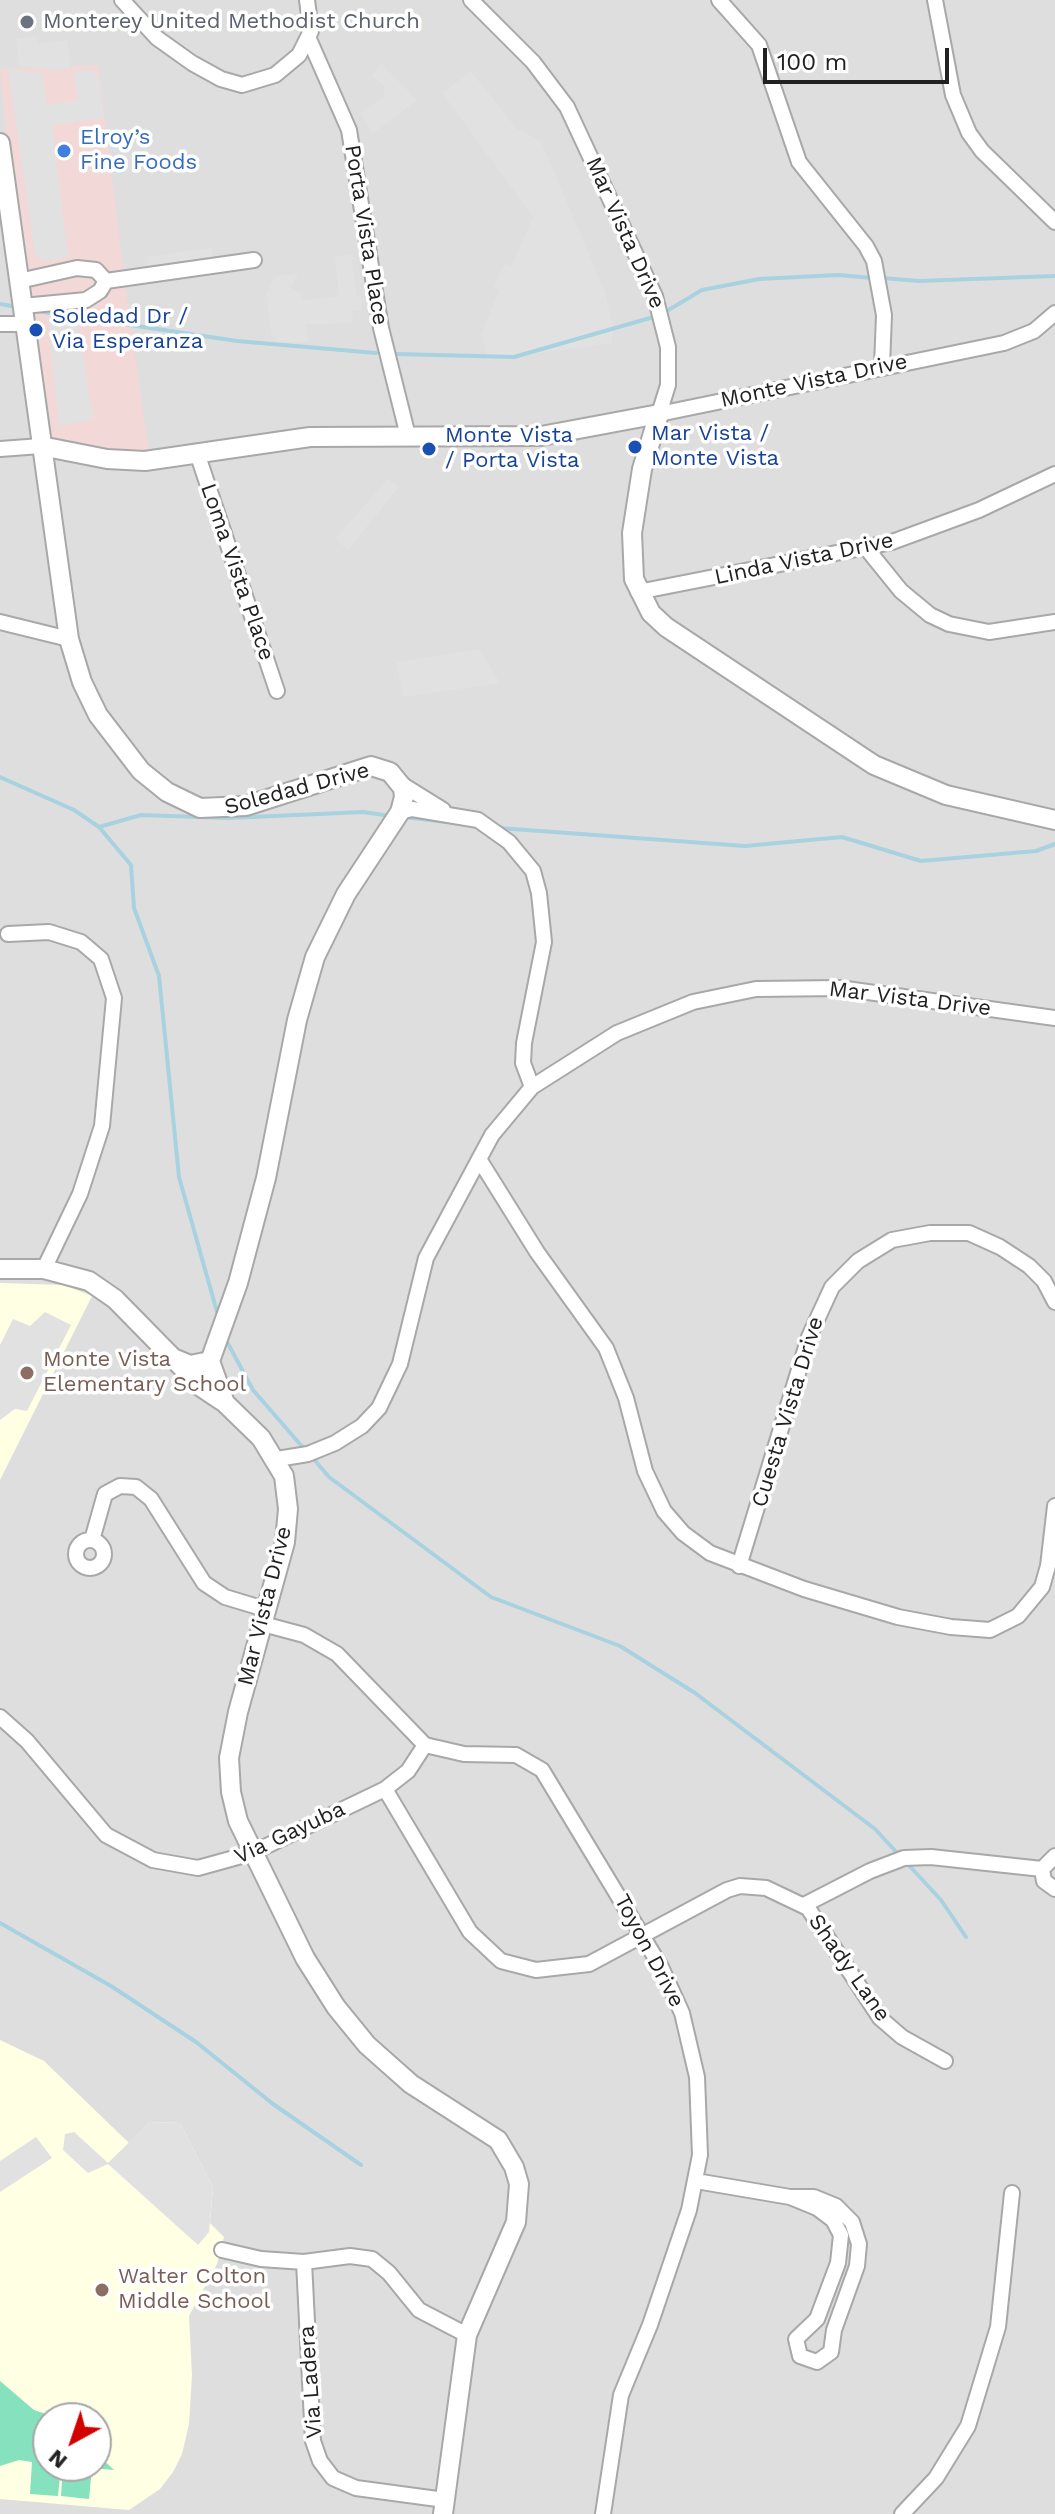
<!DOCTYPE html>
<html>
<head>
<meta charset="utf-8">
<style>
	body { margin:0 }
	#map { position:relative; width:1055px; height:2514px; overflow:hidden; background:#f1eee8; font-family:"Work Sans",sans-serif }
	canvas { display:block }
	.north { position:absolute; left:32px; top:2402px; width:80px; height:80px; box-sizing:border-box; background:#fff; border:2px solid #a6a6a6; border-radius:50%; rotate:220deg; font-size:22px; font-weight:700; line-height:32px; text-align:center; color:#212121 }
	.north::after { content:''; display:block; margin:auto; width:28px; height:36px; background:#d20100; clip-path:polygon(50% 0,100% 100%,50% 72%,0 100%) }
	.scale { position:absolute; left:763px; top:48px; width:186px; height:36px; box-sizing:border-box; border:4px solid #212121; border-top:0; padding-left:10px; font-size:24px; line-height:28px; white-space:nowrap; color:#212121; -webkit-text-stroke:6px #fff; paint-order:stroke }
</style>
</head>
<body>
<div id="map">
<canvas width="1055" height="2514"></canvas>
<div class="north">N</div>
<div class="scale">100 m</div>
</div>
<script>
const g = document.querySelector('canvas').getContext('2d');
g.lineJoin = 'round';
function paint(path, color) { g.fillStyle = color; g.fill(path, 'evenodd'); }
const toPath = rows => new Path2D(rows.map(r => 'M' + r).join(''));
function strokePath(path, color, width, dash) { g.strokeStyle = color; g.lineWidth = width; g.lineCap = dash ? 'butt' : 'round'; g.setLineDash(dash || []); g.stroke(path); }
function drawText(font, color, halo, rows, align = 'center') {
  g.font = font + ' "Work Sans",sans-serif'; g.lineWidth = 7; g.setLineDash([]); g.textBaseline = 'middle'; g.strokeStyle = halo; g.fillStyle = color; for (const [text, x, y, turn = 0] of rows) {
    g.save(); g.translate(x, y); g.rotate((+turn || 0) * Math.PI / 180); g.textAlign = isNaN(turn) ? turn : align; if (halo) g.strokeText(text, 0, 0); g.fillText(text, 0, 0); g.restore();
  }
}
const residential = toPath([
	[0,0,1055,0,1055,2514,0,2514],
	[48,2418,96,2418,96,2466,48,2466]
]);
const commercial = toPath([
	[98,65,123,268,149,453,126,454,35,437,0,69]
]);
const education = toPath([
	[0,1283,64,1285,92,1296,0,1480],
	[0,2040,44,2061,129,2143,150,2122,180,2123,213,2187,210,2223,224,2237,217,2264,189,2316,192,2375,189,2424,182,2454,173,2472,160,2489,129,2510,0,2499],
	[48,2418,96,2418,96,2466,48,2466]
]);
const pitch = toPath([
	[0,2381,34,2410,58,2418,48,2418,48,2466,61,2466,58,2496,30,2494,32,2462,19,2460,0,2466],
	[96,2453,114,2470,92,2468,89,2499,61,2496,63,2466,96,2466]
]);
const parking = toPath([
	[36,36,38,44,67,40,71,68,51,70,19,66,16,39],
	[381,63,417,100,373,134,360,114,384,96,384,86,372,76],
	[8,68,42,74,47,105,78,100,74,72,90,70,98,75,104,118,52,125,68,257,44,261,35,254],
	[471,71,516,128,541,141,605,292,613,326,612,343,488,360,481,334,499,291,494,288,504,264,511,266,533,217,442,93],
	[212,248,213,259,148,270,146,257],
	[352,254,356,296,361,297,362,310,352,311,353,323,306,324,308,342,279,342,271,335,266,293,276,276,298,273,291,288,302,295,303,301,339,296,335,257],
	[76,314,93,419,59,426,48,320],
	[388,478,399,487,348,550,335,539],
	[480,649,500,683,403,697,396,662],
	[45,1312,71,1325,27,1411,15,1409,0,1420,0,1345,13,1319,30,1326],
	[150,2122,180,2123,213,2187,209,2232,198,2245,108,2164,88,2173,63,2150,65,2134,74,2132,108,2163],
	[36,2137,52,2158,0,2192,0,2161]
]);
const stream = toPath([
	[882,278,919,281,1055,276],
	[0,304,17,307],
	[37,311,237,341,376,353],
	[665,312,702,290,759,279,838,275,873,278],
	[397,354,514,357,657,316],
	[0,777,74,810,99,827,131,865,134,908,159,976,179,1177,219,1319],
	[404,817,455,823],
	[99,827,141,815,229,818,363,812,391,816],
	[499,828,745,846,842,837,921,861,1036,851,1055,844],
	[225,1338,253,1390,306,1451],
	[312,1457,329,1477,491,1597,620,1646,695,1693,875,1829,899,1855],
	[905,1861,941,1900,966,1937],
	[0,1923,111,1986,196,2042,273,2104,361,2165]
]);
const minor = toPath([
	[122,0,157,38,192,63,221,79,242,85,275,75,299,55,311,31,307,0],
	[471,0,533,62,567,107,655,296,668,347,668,385,659,414],
	[719,0,759,45,799,162,866,246,874,261,884,315,882,366],
	[935,0,953,95,969,133,982,151,1055,222],
	[309,39,349,130,381,328,408,436],
	[19,281,77,268,96,270,106,281],
	[106,281,254,260],
	[23,306,86,300,100,291,106,281],
	[0,324,25,324],
	[659,414,1004,343,1034,331,1055,313],
	[0,449,41,446],
	[197,453,277,691],
	[867,549,901,591,930,615,949,624,989,632,1055,622],
	[638,592,892,542,979,510,1055,474],
	[0,622,69,639],
	[398,782,443,810],
	[400,812,412,809,478,820,509,842,533,871,539,893,544,942,524,1043,523,1063,532,1087],
	[8,934,49,932,81,942,101,959,114,998,102,1126,80,1194,44,1269],
	[479,1159,537,1252,606,1348,626,1398,645,1471,664,1511,683,1533,710,1553,804,1589,898,1617,951,1627,990,1630,1018,1616,1042,1587,1048,1566,1055,1506],
	[277,1459,308,1454,335,1443,362,1426,379,1408,400,1364,426,1258,492,1135,532,1087,617,1033,693,1002,756,989,839,988,1055,1018],
	[92,1540,105,1494,120,1486,136,1487,151,1499,204,1583,225,1597,268,1610],
	'76 1554a14 14 0 1 1 28 0a14 14 0 1 1-28 0Z',
	[739,1566,809,1337,832,1287,858,1261,892,1240,930,1233,969,1233,1000,1247,1029,1266,1044,1281,1055,1302],
	[263,1624,304,1635,337,1654,425,1745,464,1754,516,1755,542,1770,661,1967,682,2013,697,2077,700,2155,689,2210,650,2325,621,2395,603,2514],
	[0,1717,27,1741,106,1835,153,1860,198,1868,252,1853,385,1789,408,1771,425,1745],
	[385,1789,470,1932,501,1961,536,1970,589,1964,727,1890,740,1886,766,1888,808,1908,880,2018,902,2037,945,2061],
	[1055,1856,1042,1869,1044,1881,1055,1889],
	[804,1905,870,1871,904,1858,931,1857,1042,1869],
	[696,2181,790,2197,817,2208,833,2220,841,2235,838,2263,817,2319,796,2339,800,2356,817,2362,831,2352,834,2330,857,2266,859,2244,852,2222,836,2206,814,2197,790,2197],
	[222,2250,261,2259,304,2262,350,2256,372,2259,389,2273,419,2310,467,2335],
	[304,2262,313,2441,320,2461,333,2478,356,2488,445,2500],
	[902,2514,936,2478,968,2426,998,2327,1012,2193]
]);
const tertiary = toPath([
	[0,143,69,639,82,682,98,715,141,771,167,792,200,808,246,806,371,766,390,772,403,788,404,797,400,812,346,894,315,957,297,1020,266,1178,238,1283,210,1361],
	[41,446,107,459,145,461,310,437,541,436,659,414,642,469,632,533,634,579,651,613,666,627,874,765,946,795,1055,820],
	[0,1269,44,1269,89,1281,115,1299,173,1358,190,1365,210,1361,225,1403,261,1438,284,1476,288,1509,285,1542,238,1712,229,1758,231,1792,238,1821,305,1958,336,2007,367,2045,411,2084,498,2140,514,2167,519,2184,516,2222,467,2335,443,2514],
	[175,1360,201,1387,222,1401]
]);
const markers = [
	[27,22,8,"#6b7280"],
	[64,151,8,"#3f7fe0"],
	[36,330,8,"#1a4fb4"],
	[635,447,8,"#1a4fb4"],
	[429,449,8,"#1a4fb4"],
	[27,1373,8,"#8d6e63"],
	[102,2290,8,"#8d6e63"]
];
const worshipNames = [
	["Monterey United Methodist Church",43,22]
];
const shopNames = [
	["Elroy’s",80,138],
	["Fine Foods",80,163]
];
const streetNames = [
	["Mar Vista Drive",625,233,66],
	["Porta Vista Place",366,235,81],
	["Monte Vista Drive",814,381,-12],
	["Linda Vista Drive",804,559,-12],
	["Loma Vista Place",237,572,71],
	["Soledad Drive",297,789,-15],
	["Mar Vista Drive",910,999,7],
	["Cuesta Vista Drive",788,1412,-73],
	["Mar Vista Drive",265,1606,-76],
	["Via Gayuba",290,1833,-25],
	["Toyon Drive",649,1951,62],
	["Shady Lane",849,1968,55],
	["Via Ladera",311,2382,-94]
];
const transitNames = [
	["Soledad Dr /",52,317],
	["Via Esperanza",52,342],
	["Mar Vista /",651,434],
	["Monte Vista",651,459],
	["Monte Vista",445,436],
	["/ Porta Vista",445,461]
];
const educationNames = [
	["Monte Vista",43,1360],
	["Elementary School",43,1385],
	["Walter Colton",118,2277],
	["Middle School",118,2302]
];
paint(residential, '#dfdede');
paint(commercial, '#f2d8d7');
paint(education, '#ffffe3');
paint(pitch, '#85e1be');
paint(parking, '#e1e1e1');
strokePath(stream, '#a8d2df', 4);
strokePath(minor, '#a8a8a8', 18);
strokePath(tertiary, '#a8a8a8', 22);
strokePath(minor, '#fff', 14);
strokePath(tertiary, '#fff', 18);
for (const [x, y, r, color] of markers) { const dot = new Path2D(); dot.arc(x, y, r, 0, 2 * Math.PI); g.fillStyle = color; g.fill(dot); strokePath(dot, '#fff', 3); }
drawText('22px', '#5b616d', '#fff', worshipNames, 'left');
drawText('22px', '#366cbe', '#fff', shopNames, 'left');
drawText('22px', '#212121', '#fff', streetNames);
drawText('22px', '#164399', '#fff', transitNames, 'left');
drawText('22px', '#785e54', '#fff', educationNames, 'left');
</script>
</body>
</html>
